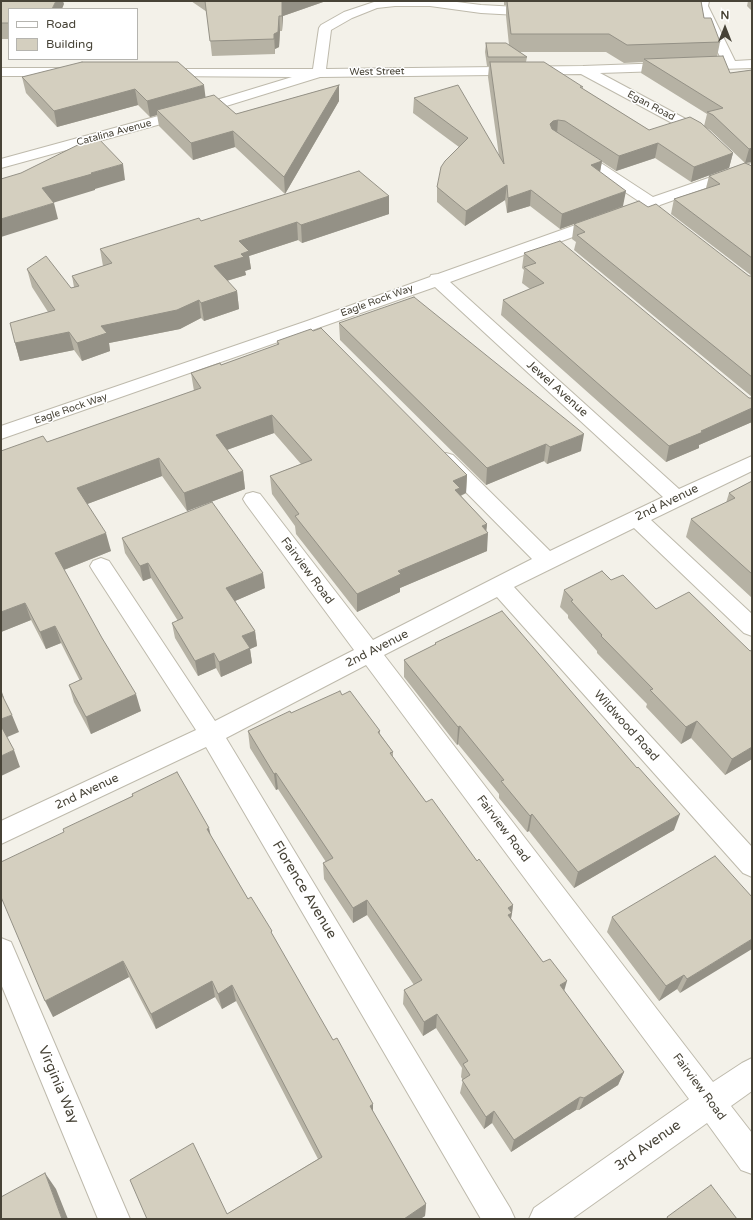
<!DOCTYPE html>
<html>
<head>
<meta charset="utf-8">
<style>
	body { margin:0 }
	#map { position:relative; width:753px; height:1220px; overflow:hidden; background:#f3f1e9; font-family:"Varela Round",sans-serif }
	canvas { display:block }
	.frame { position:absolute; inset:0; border:2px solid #474337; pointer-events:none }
	.legend { position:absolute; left:8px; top:8px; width:130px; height:52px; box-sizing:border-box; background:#fff; border:1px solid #b5b4af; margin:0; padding:5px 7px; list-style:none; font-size:12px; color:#474337 }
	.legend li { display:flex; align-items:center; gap:8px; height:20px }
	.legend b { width:20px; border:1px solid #b5b4af }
	.north { position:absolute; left:705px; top:8px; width:40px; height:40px; -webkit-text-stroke:3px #fff; paint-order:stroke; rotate:0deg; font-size:11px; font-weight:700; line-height:16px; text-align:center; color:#474337 }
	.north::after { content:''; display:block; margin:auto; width:14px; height:18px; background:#474337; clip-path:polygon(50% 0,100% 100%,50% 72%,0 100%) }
</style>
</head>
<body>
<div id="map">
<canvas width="753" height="1220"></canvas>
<div class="frame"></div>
<ul class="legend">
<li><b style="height:5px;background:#fff"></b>Road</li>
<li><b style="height:11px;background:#d4cfbf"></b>Building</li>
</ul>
<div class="north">N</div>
</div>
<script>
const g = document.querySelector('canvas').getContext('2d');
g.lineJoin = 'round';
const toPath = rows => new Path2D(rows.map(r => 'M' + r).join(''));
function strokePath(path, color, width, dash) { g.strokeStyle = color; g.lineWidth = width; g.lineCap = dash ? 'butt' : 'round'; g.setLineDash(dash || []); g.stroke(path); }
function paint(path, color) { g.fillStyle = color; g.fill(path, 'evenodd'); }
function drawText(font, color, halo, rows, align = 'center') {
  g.font = font + ' "Varela Round",sans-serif'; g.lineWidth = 3; g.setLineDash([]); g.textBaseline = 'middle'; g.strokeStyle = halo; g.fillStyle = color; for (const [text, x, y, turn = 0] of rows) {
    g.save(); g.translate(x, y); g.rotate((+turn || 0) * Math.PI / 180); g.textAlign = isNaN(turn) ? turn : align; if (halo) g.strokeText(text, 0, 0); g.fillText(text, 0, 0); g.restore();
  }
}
const minor = toPath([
	[377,1,449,1,481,5,536,8,540,9,542,12,540,15,536,16,481,13,430,6,395,6,377,8,352,18,331,30,326,69,583,66,722,61,696,6,697,1,709,1,708,6,735,61,752,60,752,68,600,73,710,132,712,135,710,138,705,139,700,138,581,74,320,77,223,107,1,168,1,159,213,101,292,77,160,76,155,75,153,72,155,69,313,69,319,28,321,25,344,12,377,1],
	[1,68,72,68,77,69,79,72,77,75,72,76,1,76,1,68],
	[576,149,581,150,653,197,752,163,752,172,660,205,658,207,652,208,450,282,679,489,752,456,752,471,651,520,752,614,752,636,744,633,634,528,514,587,752,847,752,877,743,873,497,597,384,655,713,1082,742,1063,752,1058,752,1091,731,1106,752,1133,752,1174,741,1170,707,1123,572,1219,529,1219,534,1208,689,1099,366,665,226,738,510,1208,515,1219,481,1219,206,747,1,844,1,821,196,730,93,571,90,566,93,561,101,558,109,561,215,721,354,650,246,504,243,499,246,494,253,492,260,494,373,640,532,559,439,465,436,460,439,455,446,453,453,455,550,551,663,497,435,287,1,439,1,426,307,321,430,277,431,275,438,274,640,202,571,156,569,153,571,150,576,149],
	[1,938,11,942,130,1219,98,1219,1,984,1,938]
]);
const wall = toPath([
	[1,1,64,4,9,9,9,39,1,39],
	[191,1,326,1,283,16,282,31,280,31,279,47,275,49,275,54,212,56,207,12],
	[504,1,701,1,704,18,720,42,717,57,730,73,752,70,752,162,746,163,752,166,752,276,671,214,674,199,706,188,709,176,745,163,710,130,706,128,733,153,729,168,691,182,655,158,616,171,563,136,602,161,600,172,623,206,648,207,749,276,752,276,752,397,574,250,576,242,572,239,574,224,560,229,530,206,507,213,505,200,465,226,437,202,437,187,459,147,413,113,414,98,499,156,488,77,489,66,487,66,485,52,486,43,509,45,506,16,506,5,504,5],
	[520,52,606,52,624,63,643,62,641,73,707,114,704,126,649,130,583,89,526,62,527,57],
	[748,1,752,1,752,11,747,6],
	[22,77,205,97,236,114,339,85,339,101,285,194,235,147,193,160,159,126,157,115,150,117,138,105,57,127,26,93],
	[389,196,389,214,302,243,298,240,249,256,251,269,245,271,246,275,227,281,237,291,239,309,204,321,201,318,180,329,109,343,110,351,82,361,74,350,20,361,15,343,48,312,32,287,27,269,71,288,74,287,72,276,103,266,100,249,201,221],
	[524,253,749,398,752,398,752,422,699,445,699,448,666,462,501,315,503,300,530,289,522,283,524,270,522,268],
	[339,323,581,451,547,464,544,461,486,485,340,340],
	[277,341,467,475,466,493,461,496,487,524,486,531,487,551,400,588,400,592,357,612,296,534,295,526,272,494,270,476,301,464,274,433,227,450,243,471,245,489,187,511,162,476,87,504,111,551,64,570,141,711,91,734,74,702,69,685,80,681,61,643,46,649,31,620,1,632,47,442,194,391,191,373,221,365,277,345],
	[752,481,752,598,686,537,691,519,726,503,729,493],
	[122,538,265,588,235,601,255,631,257,646,250,649,252,663,221,677,216,668,198,676,175,638,172,623,178,621,151,578,143,581,125,553],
	[564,590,752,759,725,775,691,738,681,744,646,707,647,704,597,653,597,651,568,618,568,615,560,607],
	[435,643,674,830,574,888,529,831,527,832,499,798,499,794,458,744,457,745,404,677,404,660,435,645],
	[342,695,380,731,380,734,393,752,393,757,426,802,477,861,513,905,511,919,624,1072,618,1085,579,1110,576,1110,511,1152,492,1123,484,1129,460,1093,463,1080,461,1077,462,1068,436,1028,423,1036,403,1004,404,990,414,985,367,915,353,923,324,879,323,863,326,862,278,789,276,790,250,748,248,731,291,713],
	[132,794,211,836,248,899,273,936,373,1112,426,1204,425,1216,420,1219,147,1219,227,1214,318,1159,236,1001,222,1009,215,997,156,1029,129,977,53,1017,64,832,132,796],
	[752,897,680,993,677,989,659,1001,607,932,612,917]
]);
const shadedWall = toPath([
	[56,1,63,1,64,4,62,9,52,9],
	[284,1,326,1,283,16,282,31,282,2],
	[279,16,280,31,279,47,275,49,275,54,274,34],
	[204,85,206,101,157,110,157,115,150,117,147,101],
	[339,85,339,101,285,194,284,177],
	[135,89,138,105,57,127,54,111],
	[558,120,557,135,552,136,550,124,553,121],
	[233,131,235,147,193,160,191,143],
	[658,143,655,158,616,171,619,156],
	[752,148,752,162,745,163,749,149],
	[733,153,729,168,691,182,694,167],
	[602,161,599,177,591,165],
	[123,164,125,180,95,189,95,190,46,205,42,188,91,173],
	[507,185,505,200,465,226,466,211],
	[531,190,530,206,507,213,508,198],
	[626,191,623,206,560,229,562,214],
	[389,196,389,214,302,243,301,225],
	[54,203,58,219,1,237,1,219],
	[297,222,298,240,249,256,251,269,245,271,246,275,216,284,214,266,239,241],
	[237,291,239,309,204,321,201,303],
	[199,300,201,318,180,329,109,343,110,351,82,361,77,343,101,326],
	[69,332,74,350,20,361,15,343],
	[752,408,752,422,699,445,699,448,666,462,669,446,701,431],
	[272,415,274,433,218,453,216,435],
	[584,434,581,451,547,464,550,447],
	[546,444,544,461,486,485,487,468],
	[159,458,162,476,82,506,77,488],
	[243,471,245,489,187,511,184,493],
	[467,475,466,493,459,496,458,506,453,481],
	[487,524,486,534,488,533,487,551,400,588,400,592,357,612,357,594],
	[106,533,111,551,61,571,55,553],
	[148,563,151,578,143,581,140,566],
	[263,573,265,588,228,604,226,588],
	[25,603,31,620,1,632,1,612],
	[55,626,61,643,46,649,40,632],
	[255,631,257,646,250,649,252,663,221,677,219,662,242,636],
	[214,653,216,668,198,676,195,661],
	[1,689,4,698,2,699,1,696],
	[136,694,141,711,91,734,86,717],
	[12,715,19,732,5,738,1,727,1,719],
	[697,721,691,738,681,744,686,727],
	[460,726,458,744,457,745,458,727],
	[752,747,752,759,725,775,732,759],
	[14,750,20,767,1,776,1,756],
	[276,773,278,789,276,790,274,774],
	[532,814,529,831,527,832,530,816],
	[680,814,674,830,574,888,578,872],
	[209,828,213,845,207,829],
	[367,900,367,915,353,923,353,908],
	[513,905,512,913,509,928,508,908],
	[752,939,752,949,680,993,687,979],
	[123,961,129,977,53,1017,45,1001],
	[684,975,677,989,659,1001,666,986],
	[212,981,215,997,156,1029,151,1014],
	[567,981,563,995,560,985],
	[232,985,236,1001,222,1009,218,994],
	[437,1014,436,1028,423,1036,424,1022],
	[624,1072,618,1085,579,1110,584,1098],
	[580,1097,576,1110,511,1152,514,1140],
	[373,1104,373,1117,370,1106],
	[494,1111,492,1123,484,1129,486,1117],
	[45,1173,56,1189,68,1219,62,1219],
	[426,1204,425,1216,420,1219,404,1219]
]);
const building = toPath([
	[1,1,56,1,52,9,9,9,9,23,1,23,1,1],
	[205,1,284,1,282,2,282,16,279,16,278,32,274,34,274,39,210,41,205,1],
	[507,1,701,1,704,18,711,18,720,42,627,45,609,34,511,34,507,1],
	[486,43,506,43,527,57,488,57,486,43],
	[723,56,730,73,752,70,752,148,749,149,713,115,707,112,723,108,644,59,723,56],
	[82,62,178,62,204,85,147,101,135,89,54,111,22,77,82,62],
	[490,62,544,62,583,87,580,87,649,130,690,117,701,123,733,153,694,167,658,143,619,156,565,121,558,120,553,121,550,124,552,129,602,161,591,165,626,191,562,214,531,190,508,198,507,185,466,211,437,187,441,167,445,161,468,138,414,98,458,85,504,164,490,62],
	[339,85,284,177,233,131,191,143,157,110,214,95,236,114,339,85],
	[96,136,123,164,91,173,92,174,42,188,54,203,1,219,1,179,21,173,96,136],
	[745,163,752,166,752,258,674,199,720,184,709,176,745,163],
	[359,171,389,196,301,225,297,222,239,241,249,251,241,254,244,257,214,266,237,291,201,303,199,300,177,310,101,326,107,333,77,343,69,332,15,343,10,323,55,310,27,269,46,256,71,288,79,286,72,276,112,263,100,249,199,218,201,221,270,199,359,171],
	[639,201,648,207,656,204,749,276,752,276,752,377,577,235,585,232,574,224,639,201],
	[560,241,749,398,752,398,752,408,701,431,703,432,669,446,503,300,544,283,524,267,536,263,524,253,560,241],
	[414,297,584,434,550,447,546,444,487,468,339,323,414,297],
	[321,328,467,475,453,481,460,488,455,490,487,524,482,526,488,533,398,571,401,574,357,594,295,516,299,514,270,476,312,460,272,415,216,435,243,471,184,493,159,458,77,488,106,533,55,553,102,638,136,694,86,717,69,685,82,679,55,626,40,632,25,603,1,612,1,451,43,436,47,442,201,388,191,373,220,363,221,365,279,344,277,341,311,329,313,331,321,328],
	[752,481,752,574,691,519,735,498,729,493,752,481],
	[212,502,263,573,226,588,255,631,242,636,250,648,219,662,214,653,195,661,172,623,183,618,148,563,140,566,122,538,212,502],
	[602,571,611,580,623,575,656,609,689,592,750,651,752,650,752,747,732,759,697,721,686,727,650,690,653,689,601,636,602,635,571,601,573,600,564,590,602,571],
	[502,611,637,768,638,767,680,814,578,872,532,814,530,816,501,781,504,780,460,726,458,727,404,660,436,644,435,643,502,611],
	[340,691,342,695,350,691,380,731,378,732,393,752,390,753,426,802,432,799,477,861,479,859,513,905,508,908,512,913,508,915,543,962,550,959,567,981,560,985,624,1072,584,1098,580,1097,514,1140,494,1111,486,1117,462,1080,470,1075,463,1064,468,1061,437,1014,424,1022,404,990,422,980,367,900,353,908,323,863,333,858,276,773,274,774,248,731,290,711,291,713,340,691],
	[1,693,12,715,1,719,1,693],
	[1,726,14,750,1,756,1,726],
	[177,772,209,828,207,829,248,899,251,897,272,931,271,932,333,1040,337,1038,373,1104,370,1106,426,1204,404,1219,147,1219,130,1180,193,1143,227,1214,322,1157,232,985,218,994,212,981,151,1014,123,961,45,1001,1,897,1,862,64,832,63,829,133,796,132,794,177,772],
	[715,856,752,897,752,939,687,979,684,975,666,986,612,917,715,856],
	[45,1173,62,1219,1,1219,1,1197,45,1173],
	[711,1185,737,1219,668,1219,667,1217,711,1185]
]);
const farStreetnames = [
	["West Street",377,72,-1],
	["Egan Road",651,106,28],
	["Catalina Avenue",114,133,-15],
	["Eagle Rock Way",377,301,-20],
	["Eagle Rock Way",71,409,-19]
];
const streetNames = [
	["Jewel Avenue",557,389,42],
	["2nd Avenue",667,503,-26],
	["Fairview Road",307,571,53],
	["2nd Avenue",377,649,-27],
	["Wildwood Road",626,726,48],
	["2nd Avenue",87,792,-25],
	["Fairview Road",503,829,53],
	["Fairview Road",699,1087,53]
];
const nearStreetnames = [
	["Florence Avenue",304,890,59],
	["Virginia Way",58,1085,67],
	["3rd Avenue",648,1146,-35]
];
strokePath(minor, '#bebaac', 2);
paint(minor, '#fff');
paint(wall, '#b6b2a4');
paint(shadedWall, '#949186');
paint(building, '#d4cfbf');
strokePath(building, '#949186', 1);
drawText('10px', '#474337', '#fff', farStreetnames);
drawText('12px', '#474337', '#fff', streetNames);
drawText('14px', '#474337', '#fff', nearStreetnames);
</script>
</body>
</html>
